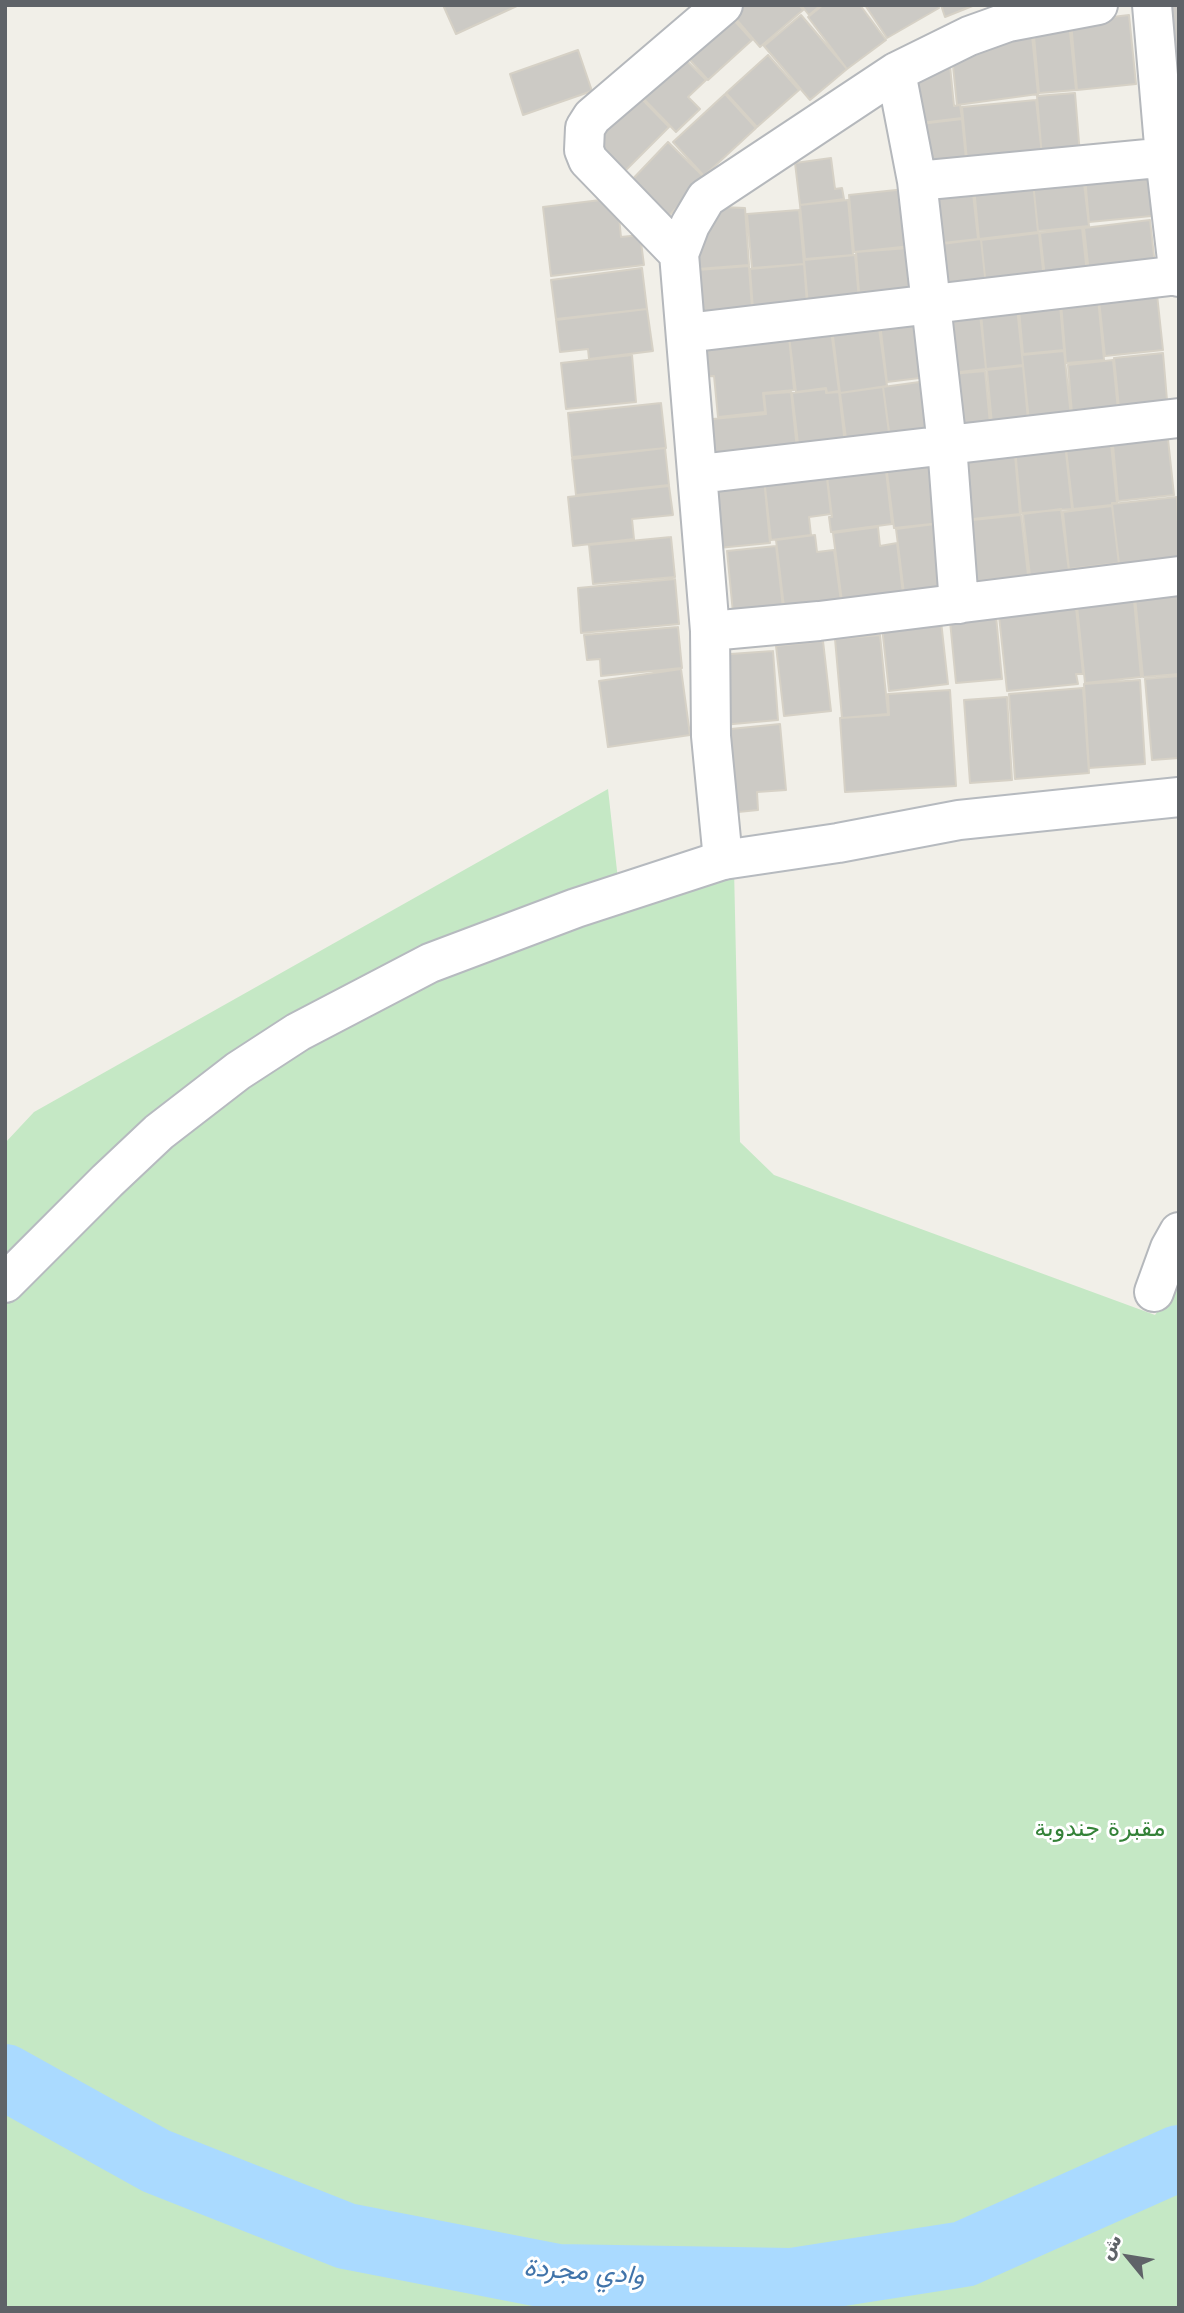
<!DOCTYPE html>
<html>
<head>
<meta charset="utf-8">
<style>
	body { margin:0 }
	#map { position:relative; width:1184px; height:2313px; overflow:hidden; background:#f1efe8; font-family:"DejaVu Sans",Vazirmatn,sans-serif }
	canvas { display:block }
	.frame { position:absolute; inset:0; border:7px solid #5f6368; pointer-events:none }
	.north { position:absolute; left:1093px; top:2222px; width:70px; height:70px; -webkit-text-stroke:5px #fff; paint-order:stroke; rotate:300deg; font-size:19px; font-weight:700; line-height:28px; text-align:center; color:#5f6368 }
	.north::after { content:''; display:block; margin:auto; width:24px; height:32px; background:#5f6368; clip-path:polygon(50% 0,100% 100%,50% 72%,0 100%) }
</style>
</head>
<body>
<div id="map">
<canvas width="1184" height="2313"></canvas>
<div class="frame"></div>
<div class="north">ش</div>
</div>
<script>
const g = document.querySelector('canvas').getContext('2d');
g.lineJoin = 'round';
function paint(path, color) { g.fillStyle = color; g.fill(path, 'evenodd'); }
const toPath = rows => new Path2D(rows.map(r => 'M' + r).join(''));
function strokePath(path, color, width, dash) { g.strokeStyle = color; g.lineWidth = width; g.lineCap = dash ? 'butt' : 'round'; g.setLineDash(dash || []); g.stroke(path); }
function drawText(font, color, halo, rows, align = 'center') {
  g.font = font + ' "DejaVu Sans",Vazirmatn,sans-serif'; g.lineWidth = 6; g.setLineDash([]); g.textBaseline = 'middle'; g.strokeStyle = halo; g.fillStyle = color; for (const [text, x, y, turn = 0] of rows) {
    g.save(); g.translate(x, y); g.rotate((+turn || 0) * Math.PI / 180); g.textAlign = isNaN(turn) ? turn : align; if (halo) g.strokeText(text, 0, 0); g.fillText(text, 0, 0); g.restore();
  }
}
const green = toPath([
	[608,789,620,898,734,868,740,1142,774,1175,1155,1315,1179,1281,1179,2308,5,2308,5,1143,34,1112]
]);
const river = toPath([
	[5,2077,156,2161,346,2236,557,2277,791,2281,964,2254,1179,2158]
]);
const building = toPath([
	[443,5,519,5,456,34,443,5],
	[724,5,799,5,803,10,760,47,724,5],
	[801,5,821,5,809,15,801,5],
	[823,5,860,5,886,40,847,69,808,17,823,5],
	[865,5,938,5,939,8,887,38,865,5],
	[941,5,975,5,945,17,941,5],
	[1171,5,1179,5,1179,67,1175,67,1171,5],
	[723,8,752,40,708,80,679,48,723,8],
	[801,15,847,69,810,100,764,46,801,15],
	[1129,15,1136,84,1077,90,1071,22,1129,15],
	[1069,22,1076,90,1039,93,1033,25,1069,22],
	[1031,26,1038,94,957,105,952,56,1031,26],
	[578,50,592,91,523,115,510,74,578,50],
	[677,51,706,80,688,97,700,109,676,132,636,91,677,51],
	[768,55,799,90,757,127,726,93,768,55],
	[949,56,954,106,960,105,962,118,912,124,904,76,949,56],
	[1075,93,1080,155,1042,158,1037,96,1075,93],
	[725,94,756,128,704,176,673,142,725,94],
	[638,95,669,127,622,174,590,142,638,95],
	[1036,100,1043,164,968,171,962,107,1036,100],
	[962,119,967,170,918,176,912,125,962,119],
	[668,142,705,178,663,222,626,186,668,142],
	[831,158,835,189,842,188,844,199,800,205,795,163,831,158],
	[1157,159,1162,215,1089,222,1084,166,1157,159],
	[1082,166,1089,226,1038,231,1032,172,1082,166],
	[1032,172,1038,232,979,239,973,177,1032,172],
	[971,175,978,239,926,245,919,181,971,175],
	[915,188,921,245,854,252,849,195,915,188],
	[617,198,621,237,640,235,644,265,551,276,543,207,617,198],
	[848,200,853,255,805,259,800,205,848,200],
	[721,207,745,208,749,265,685,270,721,207],
	[799,210,804,264,752,268,747,214,799,210],
	[1150,220,1156,274,1090,282,1084,228,1150,220],
	[1082,228,1088,282,1046,286,1040,233,1082,228],
	[1039,233,1045,289,987,295,981,240,1039,233],
	[981,239,987,296,933,302,926,246,981,239],
	[922,247,927,301,889,304,887,290,859,292,856,252,922,247],
	[855,255,860,311,809,316,804,260,855,255],
	[804,264,808,318,754,323,750,269,804,264],
	[749,266,753,323,690,328,685,271,749,266],
	[642,268,647,309,556,319,551,280,642,268],
	[1156,285,1163,350,1105,356,1098,291,1156,285],
	[1097,288,1104,360,1066,363,1060,291,1097,288],
	[1059,294,1064,350,1023,354,1018,298,1059,294],
	[1016,298,1023,365,986,369,980,302,1016,298],
	[979,305,986,369,941,374,933,310,979,305],
	[647,309,653,351,589,359,588,349,560,352,556,320,647,309],
	[929,317,936,376,887,382,880,323,929,317],
	[878,321,887,386,840,393,832,328,878,321],
	[831,330,839,391,827,393,826,388,796,392,789,336,831,330],
	[789,336,794,390,763,393,765,412,718,417,714,376,699,377,696,345,789,336],
	[1064,351,1072,426,1030,430,1022,355,1064,351],
	[1163,353,1168,412,1120,417,1114,358,1163,353],
	[632,355,636,402,566,409,561,363,632,355],
	[1113,360,1119,420,1073,425,1068,365,1113,360],
	[1023,366,1029,431,993,435,987,370,1023,366],
	[985,371,991,434,947,438,940,375,985,371],
	[934,380,942,439,891,446,883,387,934,380],
	[883,387,891,448,848,454,840,393,883,387],
	[826,389,826,393,839,392,846,453,800,460,792,393,826,389],
	[791,392,798,459,706,468,702,420,766,414,764,394,791,392],
	[661,403,666,448,572,457,568,413,661,403],
	[1168,439,1174,495,1118,501,1113,445,1168,439],
	[1014,443,1020,514,954,521,947,450,1014,443],
	[1065,443,1072,509,1021,513,1015,448,1065,443],
	[1111,444,1117,503,1112,503,1112,505,1073,509,1066,449,1111,444],
	[665,448,669,485,576,495,572,459,665,448],
	[941,450,950,522,894,528,885,457,941,450],
	[885,462,892,524,831,532,829,517,832,517,826,468,885,462],
	[826,470,831,514,809,517,811,535,771,540,764,478,826,470],
	[764,478,770,543,718,548,712,483,764,478],
	[669,486,673,515,632,519,634,539,573,546,568,497,669,486],
	[1177,497,1179,559,1119,565,1112,504,1177,497],
	[1112,506,1119,563,1069,569,1063,512,1112,506],
	[1061,509,1069,571,1030,576,1023,514,1061,509],
	[1021,515,1028,575,960,583,953,522,1021,515],
	[950,522,957,587,904,593,896,529,950,522],
	[878,527,880,546,897,543,903,594,842,602,833,533,878,527],
	[815,535,817,552,834,550,841,601,784,607,776,540,815,535],
	[671,537,675,577,593,584,589,545,671,537],
	[776,546,783,608,733,613,727,551,776,546],
	[675,579,679,624,581,633,578,588,675,579],
	[1179,593,1179,674,1143,677,1135,597,1179,593],
	[1134,600,1141,677,1085,683,1077,606,1134,600],
	[1076,608,1083,674,1076,674,1078,684,1007,691,999,616,1076,608],
	[996,616,1002,679,956,683,950,621,996,616],
	[941,621,948,684,889,691,882,627,941,621],
	[678,627,682,668,601,676,600,659,587,660,584,635,678,627],
	[880,635,888,714,842,718,835,639,880,635],
	[823,641,831,711,784,716,776,646,823,641],
	[773,651,778,720,722,725,716,655,773,651],
	[681,669,690,735,608,747,599,681,681,669],
	[1179,676,1179,758,1152,760,1145,679,1179,676],
	[1140,680,1145,764,1089,768,1084,684,1140,680],
	[1083,688,1089,773,1015,779,1009,694,1083,688],
	[950,690,956,786,845,792,840,718,889,715,888,694,950,690],
	[1007,697,1012,780,970,783,964,700,1007,697],
	[780,724,786,790,757,792,758,810,728,813,721,730,780,724]
]);
const street = toPath([
	[1152,5,1165,157,1179,277],
	[896,72,917,181,947,445,959,604],
	[917,181,1179,156],
	[679,254,588,160,584,150,585,128,592,117,723,5],
	[686,333,1179,275],
	[699,474,1179,418],
	[710,631,819,621,1179,576],
	[723,860,711,736,710,631,679,254,690,225,706,198,896,72,969,36,1008,22,1098,5],
	[1154,1292,1170,1248,1179,1232]
]);
const secondary = toPath([
	[5,1283,107,1181,159,1132,238,1071,298,1032,430,963,576,908,723,860,838,843,959,820,1179,797]
]);
const parkNames = [
	["مقبرة جندوبة",1100,1830]
];
const waterNames = [
	["وادي مجردة",584,2273,4]
];
paint(green, '#c5e8c5');
strokePath(river, '#aadaff', 66);
paint(building, '#cccac5');
strokePath(building, '#d6d1c6', 2);
strokePath(street, '#b5b8bc', 42);
strokePath(secondary, '#b6babf', 42);
strokePath(street, '#fff', 38);
strokePath(secondary, '#fff', 38);
drawText('24px', '#348238', '#fff', parkNames);
drawText('italic 26px', '#4174aa', '#fff', waterNames);
</script>
</body>
</html>
